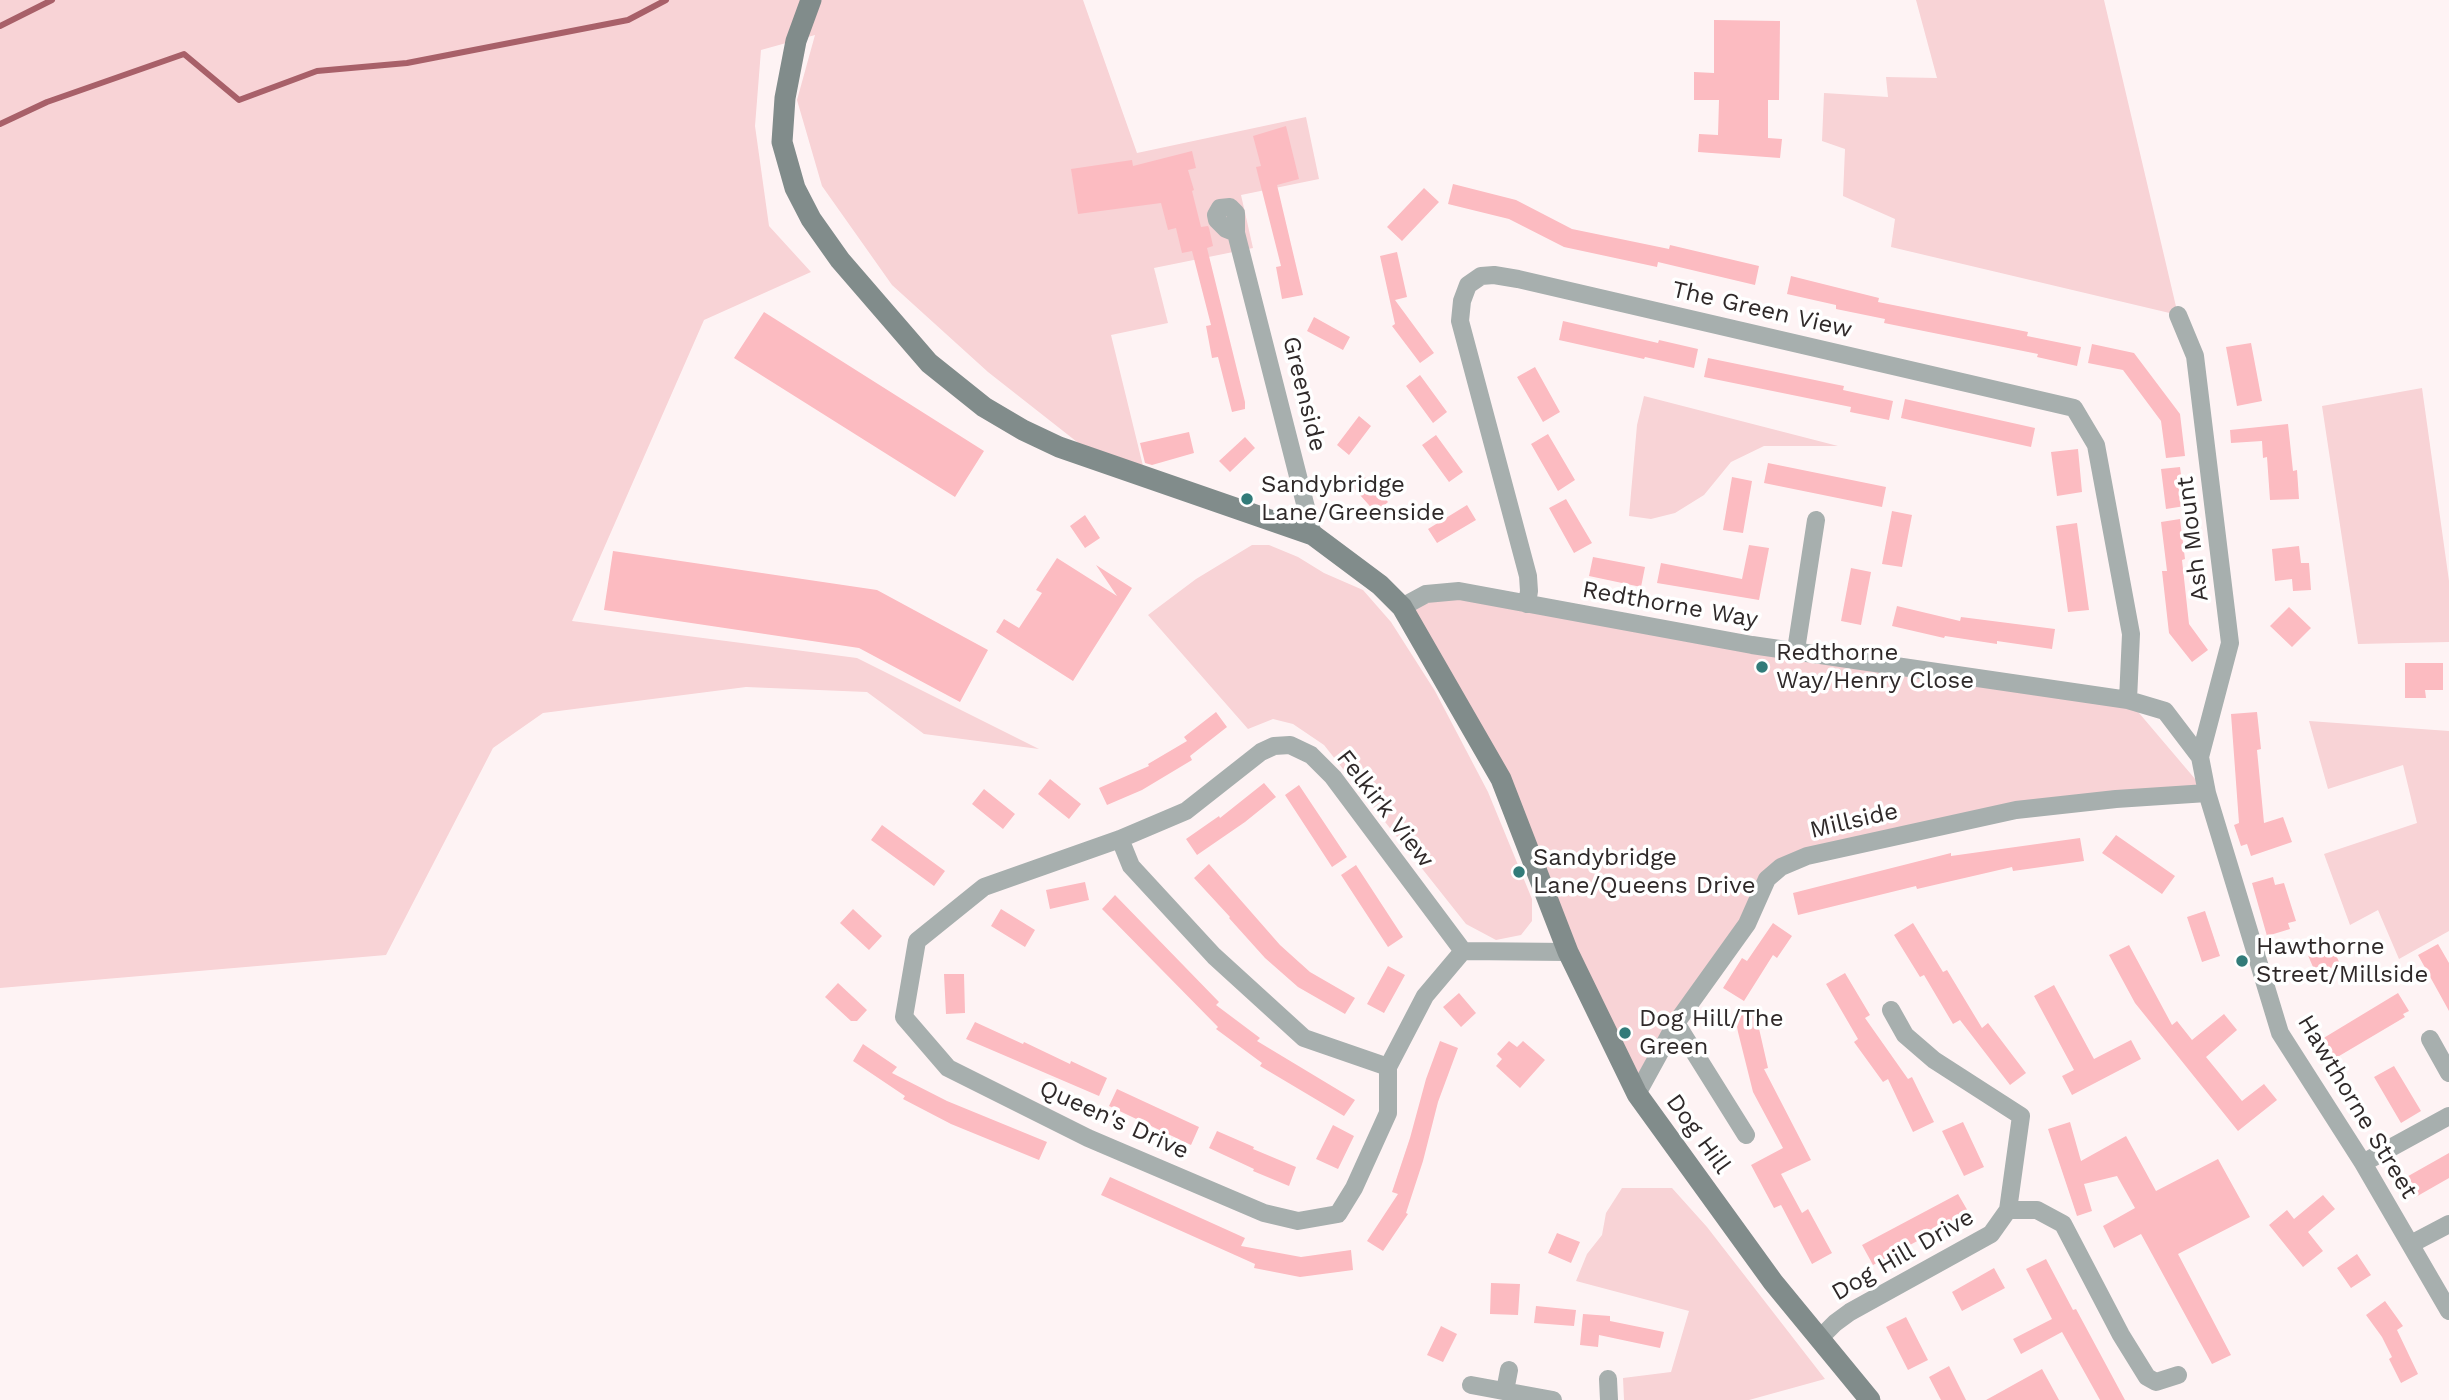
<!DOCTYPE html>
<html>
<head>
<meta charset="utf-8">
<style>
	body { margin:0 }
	canvas { display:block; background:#fef3f4 }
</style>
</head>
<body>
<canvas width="2449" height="1400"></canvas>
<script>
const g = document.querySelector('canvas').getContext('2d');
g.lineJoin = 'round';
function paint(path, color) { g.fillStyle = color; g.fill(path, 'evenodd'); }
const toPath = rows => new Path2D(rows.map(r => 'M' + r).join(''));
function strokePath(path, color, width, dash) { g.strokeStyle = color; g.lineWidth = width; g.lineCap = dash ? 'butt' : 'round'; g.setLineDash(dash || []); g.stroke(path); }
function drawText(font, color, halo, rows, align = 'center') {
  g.font = font + ' "Work Sans",sans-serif'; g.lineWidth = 7; g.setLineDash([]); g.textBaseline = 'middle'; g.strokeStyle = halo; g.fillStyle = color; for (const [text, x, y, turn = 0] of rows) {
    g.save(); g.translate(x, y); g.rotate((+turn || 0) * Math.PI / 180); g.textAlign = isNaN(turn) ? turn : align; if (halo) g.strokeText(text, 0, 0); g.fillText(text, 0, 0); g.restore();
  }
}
const green = toPath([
	[0,0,1083,0,1137,153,1306,117,1319,179,1241,195,1253,248,1154,268,1168,323,1111,335,1144,470,1086,449,988,372,892,285,822,186,797,100,815,35,761,50,755,126,769,226,811,272,704,320,572,621,857,658,1039,749,924,734,867,692,746,687,543,713,493,748,386,955,0,988],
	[1916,0,2104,0,2178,315,1891,247,1895,219,1843,196,1845,149,1822,141,1824,93,1888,97,1886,77,1937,78],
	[2422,388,2449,581,2449,642,2358,644,2322,406],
	[1644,396,1838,446,1764,446,1731,462,1704,495,1675,513,1651,519,1629,516,1637,425],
	[1252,545,1269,545,1298,557,1324,573,1363,590,1391,622,1435,691,1488,792,1532,899,1532,921,1521,935,1496,940,1466,924,1324,745,1293,724,1273,719,1248,729,1148,615,1196,579],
	[1426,594,2128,700,2207,793,2016,810,1781,867,1637,1094,1501,779,1402,607],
	[2309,721,2449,731,2449,931,2399,959,2378,910,2350,925,2324,854,2417,823,2403,765,2328,789],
	[1622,1188,1672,1188,1707,1227,1825,1379,1749,1400,1624,1400,1623,1378,1671,1372,1689,1311,1576,1281,1587,1254,1602,1235,1606,1213]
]);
const stream = toPath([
	[0,26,52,0],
	[0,124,47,102,184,54,239,100,317,71,407,63,628,20,666,0]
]);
const building = toPath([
	[1714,20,1780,21,1779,100,1768,100,1768,138,1782,139,1780,158,1698,152,1699,134,1718,135,1719,100,1694,100,1694,72,1714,73],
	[1286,126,1299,179,1277,185,1303,295,1282,299,1276,267,1281,266,1256,167,1261,166,1253,136],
	[1192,151,1196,168,1188,170,1194,190,1192,191,1201,227,1208,226,1209,228,1213,246,1207,248,1245,402,1245,409,1232,412,1218,357,1212,358,1206,326,1211,325,1192,251,1182,253,1176,228,1168,230,1161,203,1078,214,1071,169,1132,160,1133,166],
	[1453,184,1516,200,1572,229,1669,249,1670,245,1759,266,1755,285,1658,262,1657,267,1564,247,1509,219,1448,204],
	[1424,188,1439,202,1402,241,1387,227],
	[1397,252,1407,297,1395,300,1434,353,1420,363,1392,326,1395,324,1380,256],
	[1791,276,1879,298,1878,302,2028,332,2027,336,2081,347,2077,366,2037,357,2038,354,1884,323,1885,319,1836,309,1836,305,1787,294],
	[764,312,984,451,955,497,734,358],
	[1314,317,1350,337,1343,350,1307,331],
	[1563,321,1658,343,1659,340,1698,349,1694,368,1645,357,1644,359,1559,340],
	[2251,343,2262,401,2237,406,2226,347],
	[2092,344,2134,353,2180,414,2185,456,2166,458,2161,421,2123,370,2088,363],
	[1708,358,1844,386,1843,390,1893,401,1889,420,1850,412,1851,407,1704,377],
	[1535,367,1560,412,1543,422,1517,377],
	[1420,375,1447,412,1433,423,1406,386],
	[1905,399,2035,428,2031,447,1901,418],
	[1359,416,1371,426,1349,455,1337,445],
	[2288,424,2293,471,2297,470,2299,499,2270,500,2267,457,2263,458,2262,441,2231,443,2230,430],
	[1189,432,1194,453,1152,465,1145,463,1140,443],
	[1548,434,1575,480,1558,491,1531,444],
	[1436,435,1463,472,1449,482,1422,445],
	[1245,437,1255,448,1230,472,1219,461],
	[2078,449,2082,492,2057,496,2051,452],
	[1768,463,1886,487,1882,507,1764,483],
	[2180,467,2185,506,2166,509,2161,469],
	[1363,475,1388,502,1376,513,1352,486],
	[1732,477,1752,481,1743,533,1723,530],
	[1566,499,1592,543,1574,553,1549,508],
	[1467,505,1476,520,1437,543,1428,529],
	[1892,511,1912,515,1902,567,1882,564],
	[1085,515,1100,538,1085,548,1070,526],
	[2180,519,2185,559,2182,560,2189,624,2208,650,2192,662,2169,633,2162,571,2167,571,2161,522],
	[2077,523,2089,610,2068,612,2056,526],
	[1749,545,1769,548,1759,600,1657,583,1661,563,1742,579],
	[2299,546,2301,563,2309,563,2311,590,2293,591,2292,579,2275,581,2272,549],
	[613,551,877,590,988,650,960,702,859,648,604,610],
	[1593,557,1645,567,1641,587,1589,576],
	[1057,558,1117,596,1096,565,1132,588,1073,681,996,632,1004,619,1019,628,1042,593,1036,590],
	[1851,568,1871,572,1861,625,1841,621],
	[1897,606,1960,621,1961,617,2055,629,2052,649,1997,641,1997,644,1945,636,1944,638,1892,626],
	[2289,607,2311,628,2292,647,2270,626],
	[2405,663,2443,663,2443,690,2425,690,2426,698,2405,698],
	[1216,712,1227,727,1190,756,1192,760,1142,790,1107,805,1099,788,1149,766,1148,764,1187,741,1184,737],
	[2257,712,2261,749,2257,750,2264,823,2283,817,2292,842,2251,856,2247,844,2241,846,2234,825,2239,823,2231,714],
	[1050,779,1081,804,1069,819,1038,794],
	[1264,783,1276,797,1245,822,1197,855,1186,839,1219,816,1220,818],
	[1299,785,1347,857,1332,867,1285,795],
	[984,789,1015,814,1003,829,972,804],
	[882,825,945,871,934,886,871,840],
	[2116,835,2175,876,2162,894,2102,853],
	[2080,838,2084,861,2013,871,2012,867,1917,889,1916,886,1798,915,1793,893,1951,853,1951,856],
	[1209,864,1280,945,1310,972,1355,998,1345,1014,1298,987,1265,958,1229,918,1230,917,1194,878],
	[1356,865,1403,937,1388,947,1341,875],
	[2273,877,2275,885,2284,883,2296,921,2288,923,2290,929,2267,936,2252,883],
	[1085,882,1089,900,1050,909,1046,890],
	[1115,895,1219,1002,1216,1005,1260,1038,1257,1041,1355,1100,1344,1116,1260,1066,1262,1063,1216,1029,1218,1027,1102,909],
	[853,909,882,936,869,950,840,923],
	[1001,909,1035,930,1025,947,991,926],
	[2205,911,2220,956,2202,962,2187,917],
	[1773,923,1792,936,1777,958,1773,955,1744,1001,1723,988,1742,958,1747,961],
	[1913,923,1943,972,1947,970,1982,1028,1988,1023,2026,1073,2010,1085,1960,1020,1953,1024,1924,975,1920,977,1894,935],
	[2330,943,2343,970,2319,981,2307,953],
	[2438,944,2449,963,2449,1011,2418,955],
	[2129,945,2172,1025,2177,1021,2192,1040,2224,1014,2237,1030,2206,1057,2242,1101,2264,1084,2277,1100,2238,1131,2135,1003,2109,955],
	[1388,966,1405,975,1384,1013,1367,1004],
	[1845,973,1870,1015,1865,1018,1908,1079,1912,1077,1934,1122,1913,1132,1888,1079,1883,1082,1854,1042,1858,1039,1826,984],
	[944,974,964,974,965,1013,946,1014],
	[838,983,867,1010,857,1021,851,1021,825,997],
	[2054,985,2094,1059,2131,1040,2141,1059,2072,1095,2062,1076,2074,1070,2034,996],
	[1459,993,1476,1013,1461,1027,1443,1007],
	[2398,993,2409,1011,2403,1014,2405,1017,2329,1062,2317,1042],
	[1755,1011,1768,1068,1764,1069,1811,1160,1781,1174,1802,1213,1808,1209,1832,1253,1812,1264,1781,1205,1774,1208,1751,1165,1783,1148,1753,1092,1738,1032,1735,1016],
	[975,1022,1023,1044,1024,1042,1070,1064,1071,1061,1107,1078,1099,1096,966,1039],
	[1440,1041,1458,1048,1438,1102,1423,1161,1406,1213,1408,1214,1383,1251,1367,1241,1398,1194,1392,1192,1410,1138,1426,1079],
	[1509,1041,1517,1047,1523,1041,1545,1060,1520,1088,1496,1066,1502,1059,1497,1054],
	[863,1044,897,1067,892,1073,947,1101,1047,1142,1039,1160,951,1124,903,1099,905,1096,853,1061],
	[2394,1066,2421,1111,2401,1123,2374,1077],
	[1117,1089,1199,1127,1191,1145,1109,1106],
	[1963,1122,1984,1167,1964,1176,1942,1131],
	[2070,1122,2081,1161,2126,1136,2156,1191,2218,1159,2250,1217,2178,1254,2231,1355,2212,1364,2141,1234,2114,1248,2103,1226,2135,1208,2117,1176,2084,1184,2092,1211,2077,1216,2048,1129],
	[1333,1125,1354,1136,1338,1169,1316,1159],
	[1217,1131,1254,1147,1253,1149,1296,1167,1289,1186,1253,1171,1254,1169,1209,1148],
	[2449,1153,2449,1178,2414,1198,2403,1179],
	[1110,1177,1245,1238,1241,1246,1301,1257,1351,1250,1353,1270,1300,1277,1254,1268,1255,1264,1101,1195],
	[1958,1194,1969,1213,1873,1265,1862,1245],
	[2323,1195,2335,1209,2308,1232,2323,1251,2303,1267,2269,1225,2287,1210,2294,1219],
	[1557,1233,1580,1242,1571,1263,1548,1253],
	[2357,1254,2371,1275,2351,1288,2337,1268],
	[2046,1259,2073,1310,2076,1309,2125,1400,2100,1400,2062,1332,2021,1354,2013,1339,2052,1319,2026,1269],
	[1994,1268,2005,1288,1962,1311,1952,1292],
	[1491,1283,1520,1284,1518,1315,1490,1314],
	[2385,1301,2403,1326,2397,1330,2418,1374,2401,1383,2389,1359,2392,1357,2382,1337,2366,1315],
	[1536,1306,1576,1310,1574,1326,1534,1323],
	[1583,1314,1610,1316,1610,1321,1664,1332,1660,1348,1599,1335,1598,1347,1580,1345],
	[1906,1317,1928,1360,1908,1370,1886,1327],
	[1441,1326,1457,1334,1443,1362,1427,1355],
	[1949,1366,1966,1400,1941,1400,1929,1377],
	[2042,1369,2059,1400,1986,1400]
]);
const street = toPath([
	[1236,233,1226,229,1217,220,1216,215,1220,208,1230,207,1236,213,1236,233,1313,535],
	[2178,315,2195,356,2230,643,2200,757],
	[1527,604,1529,591,1528,576,1460,321,1462,301,1468,285,1481,276,1494,275,1518,279,2074,408,2096,445,2131,634,2128,700],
	[1402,607,1426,594,1459,591,1752,645,2128,700,2165,711,2200,757,2207,793,2280,1033,2363,1163,2449,1311],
	[1796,650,1816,520],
	[1120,839,1131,866,1214,956,1304,1038,1388,1067],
	[1463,951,1425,996,1388,1067,1388,1113,1354,1188,1338,1214,1298,1221,1264,1213,1088,1138,948,1068,904,1017,917,941,984,887,1120,839,1186,811,1261,752,1274,746,1290,745,1311,755,1333,777,1463,951,1568,952],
	[1676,1023,1746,1135],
	[2430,1039,2449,1073],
	[1637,1094,1676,1023,1747,924,1767,879,1781,867,1807,856,2016,810,2116,799,2207,793],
	[2363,1163,2449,1116],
	[2008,1210,2037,1210,2063,1224,2121,1335,2147,1377,2156,1382,2178,1375],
	[2411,1244,2449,1224],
	[1819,1339,1835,1323,1850,1312,1991,1234,2008,1210,2021,1116,1934,1060,1905,1035,1891,1010],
	[1608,1379,1609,1400],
	[1471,1385,1553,1400],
	[1505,1391,1509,1370]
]);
const secondary = toPath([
	[811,0,796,41,785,98,782,142,795,188,811,219,840,260,929,363,984,407,1023,430,1059,447,1313,535,1380,585,1402,607,1501,779,1568,952,1637,1094,1773,1282,1870,1400]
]);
const markers = [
	[1247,499,7,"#327b79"],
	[1762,667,7,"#327b79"],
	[1519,872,7,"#327b79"],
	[2242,961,7,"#327b79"],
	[1625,1033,7,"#327b79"]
];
const streetNames = [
	["The Green View",1762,310,13],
	["Greenside",1304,394,76],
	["Ash Mount",2193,539,-97],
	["Redthorne Way",1670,605,10],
	["Felkirk View",1385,809,52],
	["Millside",1854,821,-13],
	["Hawthorne Street",2357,1107,59],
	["Queen's Drive",1114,1120,24],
	["Dog Hill",1698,1134,54],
	["Dog Hill Drive",1903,1255,-30]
];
const poiNames = [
	["Sandybridge",1261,485],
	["Lane/Greenside",1261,513],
	["Redthorne",1776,653],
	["Way/Henry Close",1776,681],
	["Sandybridge",1533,858],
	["Lane/Queens Drive",1533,886],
	["Hawthorne",2256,947],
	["Street/Millside",2256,975],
	["Dog Hill/The",1639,1019],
	["Green",1639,1047]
];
paint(green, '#f8d3d6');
strokePath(stream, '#a86069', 6);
paint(building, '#fcbbc1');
strokePath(street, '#a7afae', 18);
strokePath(secondary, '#818c8b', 21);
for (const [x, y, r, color] of markers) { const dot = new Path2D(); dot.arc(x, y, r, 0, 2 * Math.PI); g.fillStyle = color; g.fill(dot); strokePath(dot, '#fff', 2.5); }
drawText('24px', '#2f2929', '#fff', streetNames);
drawText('24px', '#2f2929', '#fff', poiNames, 'left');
</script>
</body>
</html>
